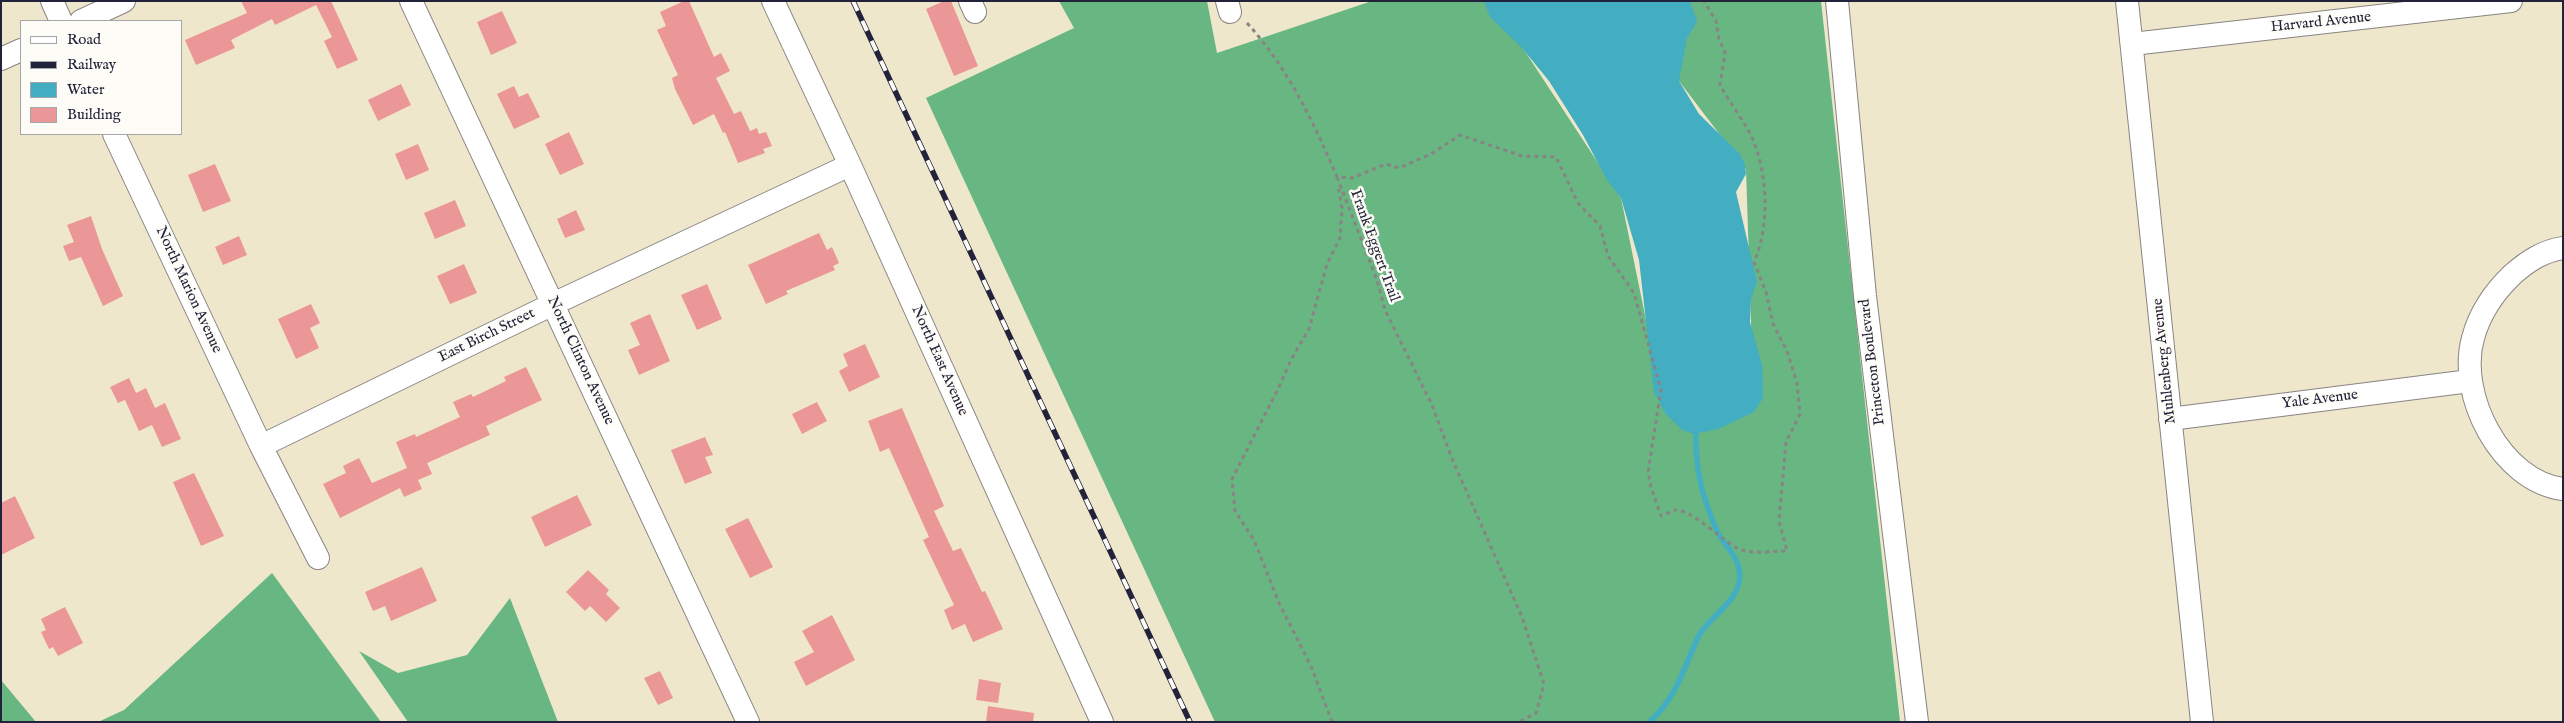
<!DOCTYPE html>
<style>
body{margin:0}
#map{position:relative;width:2564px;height:723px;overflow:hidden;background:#eee7cb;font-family:"IM FELL English",serif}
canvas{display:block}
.frame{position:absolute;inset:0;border:2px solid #22223b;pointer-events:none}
.legend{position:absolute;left:20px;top:20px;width:162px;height:115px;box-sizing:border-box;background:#fdfcf7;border:1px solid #a5a5ac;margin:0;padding:6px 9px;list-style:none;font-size:15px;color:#22223b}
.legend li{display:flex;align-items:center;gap:10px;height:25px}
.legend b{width:25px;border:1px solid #a5a5ac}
</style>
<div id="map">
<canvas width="2564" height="723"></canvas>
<div class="frame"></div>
<ul class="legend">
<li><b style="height:6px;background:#fff"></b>Road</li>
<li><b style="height:6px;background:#22223b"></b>Railway</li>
<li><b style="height:14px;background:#43aec1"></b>Water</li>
<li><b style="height:14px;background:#ec9797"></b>Building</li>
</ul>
</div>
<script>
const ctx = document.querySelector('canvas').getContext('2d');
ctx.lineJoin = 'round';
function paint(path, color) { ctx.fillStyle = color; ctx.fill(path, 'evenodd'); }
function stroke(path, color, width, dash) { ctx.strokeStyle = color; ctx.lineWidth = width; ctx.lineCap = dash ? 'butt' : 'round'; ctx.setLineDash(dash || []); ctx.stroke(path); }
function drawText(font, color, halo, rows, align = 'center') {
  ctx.font = font + ' "IM FELL English",serif'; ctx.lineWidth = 5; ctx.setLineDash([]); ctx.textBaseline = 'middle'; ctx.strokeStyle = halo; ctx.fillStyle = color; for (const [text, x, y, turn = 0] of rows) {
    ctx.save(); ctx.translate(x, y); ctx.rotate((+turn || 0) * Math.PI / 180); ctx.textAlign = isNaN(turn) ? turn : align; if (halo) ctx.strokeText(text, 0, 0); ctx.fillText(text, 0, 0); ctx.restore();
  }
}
paint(new Path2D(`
 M 1059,1 L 1207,1 L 1217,53 L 1372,1 L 1492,1 L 1621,198 L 1665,413 L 1754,412 L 1746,169 L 1679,81 L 1677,1 L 1821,1 L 1900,722 L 1215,722 L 926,98 L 1074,28 Z
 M 272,573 L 381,722 L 98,722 L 124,710 Z
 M 510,598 L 558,722 L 408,722 L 359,651 L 398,673 L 467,655 Z
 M 1,680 L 36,722 L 1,722 Z`), '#68b681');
paint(new Path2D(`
 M 1484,1 L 1690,1 L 1697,22 L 1687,38 L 1679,81 L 1699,114 L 1739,153 L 1745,164 L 1746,174 L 1736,192 L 1757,282 L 1751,299 L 1750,322 L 1762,365 L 1763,398 L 1754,412 L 1718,429 L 1694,434 L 1682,430 L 1665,413 L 1654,392 L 1639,260 L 1621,198 L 1607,180 L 1583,135 L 1549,81 L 1522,48 L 1490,17 Z`), '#43aec1');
stroke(new Path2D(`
 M 1649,722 C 1676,699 1684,668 1698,637 C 1707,619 1735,604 1739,582 C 1743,563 1730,551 1721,538 C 1714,527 1710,514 1706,502 C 1697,477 1695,454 1696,427`), '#43aec1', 5.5);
paint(new Path2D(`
 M 241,1 L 331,1 L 358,60 L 337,69 L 324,41 L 332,37 L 316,5 L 275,25 L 272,19 L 231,40 L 235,48 L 196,65 L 185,40 L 247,13 Z
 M 684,1 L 689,1 L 714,57 L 721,53 L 730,71 L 716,78 L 734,114 L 741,111 L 750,131 L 757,128 L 759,134 L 766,132 L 772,146 L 763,149 L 765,153 L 738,163 L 725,132 L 723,133 L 714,114 L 693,125 L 675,89 L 672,78 L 678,75 L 657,30 L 666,26 L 660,12 Z
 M 944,1 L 951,1 L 978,66 L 954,76 L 926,9 Z
 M 502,11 L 517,43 L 491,55 L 477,22 Z
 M 401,84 L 411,105 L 378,121 L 368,100 Z
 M 514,86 L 519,97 L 528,93 L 540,117 L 514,129 L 497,94 Z
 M 569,132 L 584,164 L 560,175 L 545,144 Z
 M 418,144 L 429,170 L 406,180 L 395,154 Z
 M 215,164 L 231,201 L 203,212 L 188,175 Z
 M 455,200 L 466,226 L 435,239 L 424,213 Z
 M 576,210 L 585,230 L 565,238 L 557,219 Z
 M 91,216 L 102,249 L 123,296 L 103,306 L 81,257 L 69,261 L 63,246 L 74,242 L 67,225 Z
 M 819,233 L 827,250 L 832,247 L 839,263 L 833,266 L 835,270 L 786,291 L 788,294 L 766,304 L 748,265 Z
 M 239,236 L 247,255 L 223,265 L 215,247 Z
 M 464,264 L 477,293 L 450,304 L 437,276 Z
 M 707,284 L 722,319 L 697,330 L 681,295 Z
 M 311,304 L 320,323 L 310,328 L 319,348 L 296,359 L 278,319 Z
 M 650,314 L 670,361 L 639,375 L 628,350 L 640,345 L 630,323 Z
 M 865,344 L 880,377 L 849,392 L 839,371 L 848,366 L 843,354 Z
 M 526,367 L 542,400 L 486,426 L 490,435 L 427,463 L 432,474 L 418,480 L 422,489 L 404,497 L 400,488 L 340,518 L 323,484 L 346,473 L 343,466 L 359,458 L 372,483 L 407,468 L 396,442 L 415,434 L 416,437 L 460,417 L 453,402 L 471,394 L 473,397 L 506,381 L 504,377 Z
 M 129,378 L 136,393 L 146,388 L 155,408 L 165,403 L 181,439 L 162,447 L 152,425 L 139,431 L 125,400 L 118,403 L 110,387 Z
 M 817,402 L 827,421 L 802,434 L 792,414 Z
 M 902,408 L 944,506 L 934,511 L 953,551 L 961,548 L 982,592 L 985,591 L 1003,629 L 973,642 L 965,624 L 952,630 L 944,610 L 954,605 L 923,540 L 929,537 L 889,448 L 880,452 L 868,421 Z
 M 705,437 L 713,455 L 705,457 L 712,473 L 685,484 L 671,450 Z
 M 194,473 L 224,536 L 201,546 L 173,482 Z
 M 577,495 L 592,525 L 545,547 L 531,517 Z
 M 15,496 L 35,538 L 1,555 L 1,503 Z
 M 748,518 L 773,567 L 750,578 L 725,529 Z
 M 422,567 L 437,601 L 391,621 L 385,606 L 373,611 L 365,592 Z
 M 588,570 L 609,590 L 606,594 L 620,608 L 606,622 L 590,606 L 585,611 L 566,592 Z
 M 65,607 L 83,643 L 58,656 L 53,647 L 49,649 L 41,632 L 46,630 L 41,619 Z
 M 832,615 L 855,660 L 806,686 L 794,662 L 814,652 L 802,631 Z
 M 660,671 L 673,698 L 658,705 L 644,678 Z
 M 979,679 L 1001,683 L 998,703 L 976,700 Z
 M 988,706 L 1034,713 L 1033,722 L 986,722 Z`), '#ec9797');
const minor = new Path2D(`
 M 52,1 L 61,21
 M 411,1 L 748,722
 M 773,1 L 850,165 L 1102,722
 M 970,1 L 975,12
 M 1227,1 L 1230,12
 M 1837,1 L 1865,296 L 1917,722
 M 2127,1 L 2202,722
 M 81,21 L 124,1
 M 2132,44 L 2511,1
 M 1,59 L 21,50
 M 114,134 L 261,446 L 318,558
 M 2563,248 C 2543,251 2528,261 2513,274 C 2494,292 2480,312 2473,338 C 2457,395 2501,481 2563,489
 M 2170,419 L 2470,381
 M 261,446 L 553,304 L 850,165`);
stroke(minor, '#888483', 24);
stroke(new Path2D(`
 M 1247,23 C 1288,68 1313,121 1337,177 L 1352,178 L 1386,164 L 1399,168 L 1431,154 L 1460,135 L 1522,156 L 1556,157 L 1578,203 L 1600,226 L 1608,256 L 1634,293 L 1661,390 L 1648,472 L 1651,487 L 1661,516 C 1665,515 1671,511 1675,510 C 1692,509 1721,540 1737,548 C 1752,555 1772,551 1787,551 L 1779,521 L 1786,442 L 1800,414 L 1797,383 L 1787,351 L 1773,324 L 1766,292 L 1754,262 C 1769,229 1768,179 1755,145 C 1750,129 1729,102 1720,85 L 1725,53 L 1719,39 L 1716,21 L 1704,1
 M 1337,177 L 1377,280 L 1385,310 L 1432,405 L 1453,461 L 1522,617 L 1544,684 L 1536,713 L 1519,722
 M 1332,722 L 1311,666 L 1279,603 L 1254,540 L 1235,511 L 1232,479 L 1278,389 L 1292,358 L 1309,329 L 1327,264 L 1340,238 L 1342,208 L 1338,185`), '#888483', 3, [4, 4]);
stroke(minor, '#fff', 22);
const rail = new Path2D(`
 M 853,1 L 1190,722`);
stroke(rail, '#22223b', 5.5);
stroke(rail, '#fdfcf7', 4, [11]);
drawText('15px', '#22223b', '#fdfcf7', [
 ["Harvard Avenue",2321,23,-6],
 ["Frank Eggert Trail",1374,246,70],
 ["North Marion Avenue",188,290,65],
 ["East Birch Street",487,336,-26],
 ["North Clinton Avenue",580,361,65],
 ["North East Avenue",939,361,66],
 ["Muhlenberg Avenue",2165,361,-96],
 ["Princeton Boulevard",1873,362,-97],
 ["Yale Avenue",2320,400,-7]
]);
</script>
